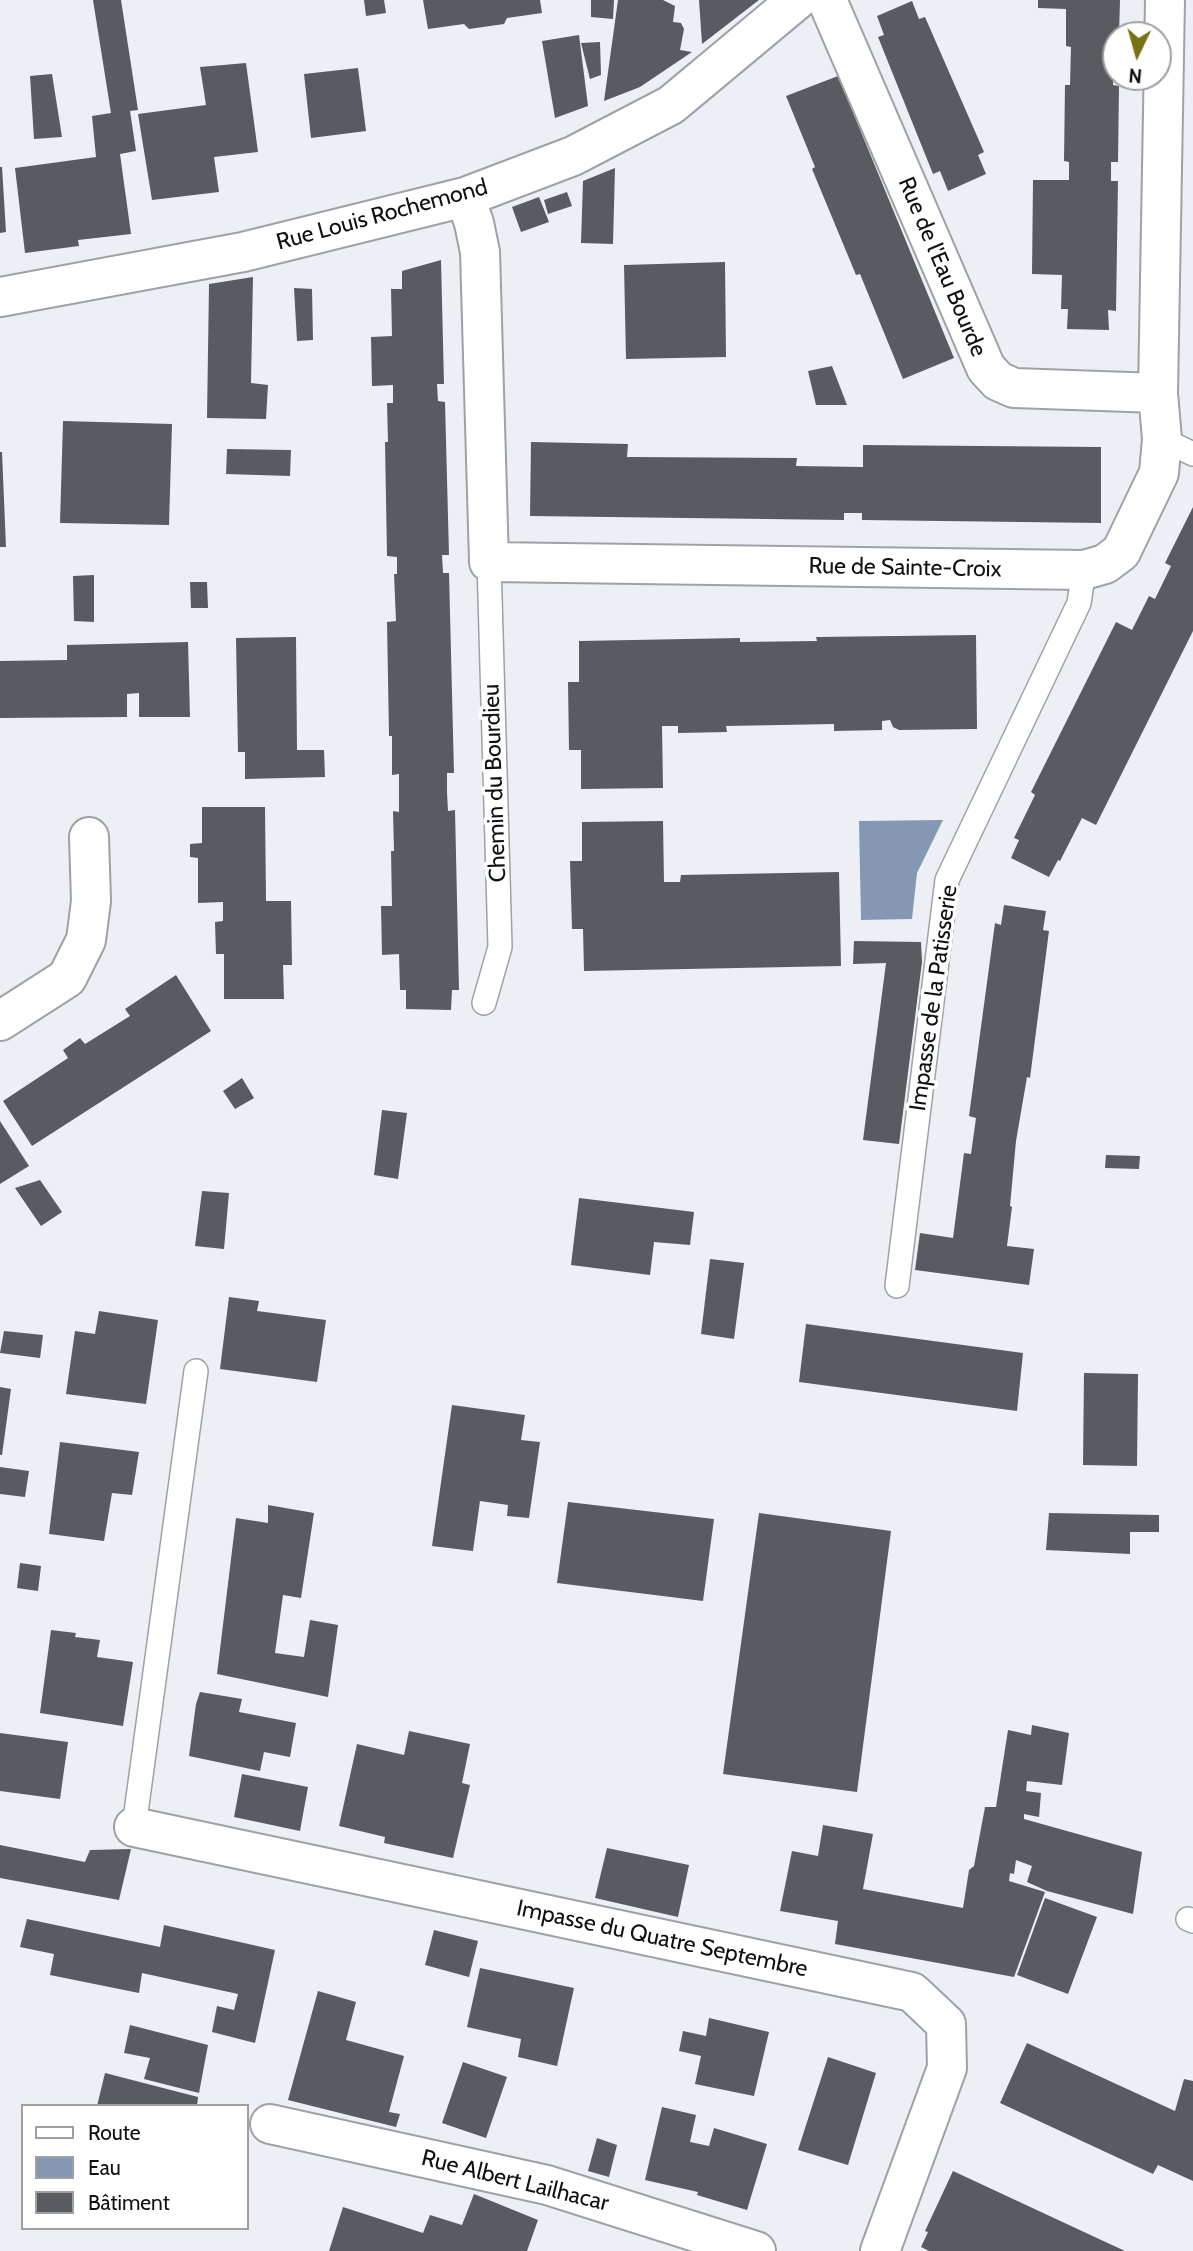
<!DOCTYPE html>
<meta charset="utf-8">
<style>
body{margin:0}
#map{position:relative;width:1193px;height:2251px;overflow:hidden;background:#ecf0f5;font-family:Cabin,sans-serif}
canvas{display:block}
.legend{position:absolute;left:21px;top:2104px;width:228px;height:126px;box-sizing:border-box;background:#fff;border:2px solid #9f9fa0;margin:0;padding:9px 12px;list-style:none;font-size:21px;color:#0e1011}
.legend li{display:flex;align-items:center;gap:14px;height:35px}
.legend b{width:35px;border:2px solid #9f9fa0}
.north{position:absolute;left:1102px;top:21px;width:70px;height:70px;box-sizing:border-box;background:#fff;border:2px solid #9f9fa0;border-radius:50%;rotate:185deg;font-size:19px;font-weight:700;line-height:28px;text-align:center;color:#0e1011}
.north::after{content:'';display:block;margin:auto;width:24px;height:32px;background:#777214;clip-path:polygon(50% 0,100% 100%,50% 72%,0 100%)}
</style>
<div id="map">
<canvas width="1193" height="2251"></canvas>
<ul class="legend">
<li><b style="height:9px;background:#fff"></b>Route</li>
<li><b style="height:19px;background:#8498b4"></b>Eau</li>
<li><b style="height:19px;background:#585b60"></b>Bâtiment</li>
</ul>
<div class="north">N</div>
</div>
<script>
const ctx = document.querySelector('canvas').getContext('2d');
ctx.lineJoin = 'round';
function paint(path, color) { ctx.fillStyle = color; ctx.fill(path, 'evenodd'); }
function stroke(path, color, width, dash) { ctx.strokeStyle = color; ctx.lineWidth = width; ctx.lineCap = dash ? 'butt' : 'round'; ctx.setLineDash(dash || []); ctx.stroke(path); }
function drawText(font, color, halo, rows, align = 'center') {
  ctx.font = font + ' Cabin,sans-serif'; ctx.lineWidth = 7; ctx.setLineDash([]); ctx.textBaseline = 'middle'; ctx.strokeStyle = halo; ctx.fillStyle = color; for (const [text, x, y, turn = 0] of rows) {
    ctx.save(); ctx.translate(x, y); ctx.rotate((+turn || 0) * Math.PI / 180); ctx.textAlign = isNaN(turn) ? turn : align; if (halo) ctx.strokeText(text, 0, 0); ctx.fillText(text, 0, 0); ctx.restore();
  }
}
paint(new Path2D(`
 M 943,820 L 917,873 L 912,919 L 861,920 L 859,821 Z`), '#8498b4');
paint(new Path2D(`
 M 93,0 L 121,0 L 138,110 L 130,111 L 136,151 L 120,154 L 131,234 L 78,240 L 79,246 L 25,253 L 15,168 L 96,157 L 92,116 L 111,113 Z
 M 364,0 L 384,0 L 386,13 L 366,16 Z
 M 423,0 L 540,0 L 542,13 L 507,18 L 504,24 L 469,29 L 464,24 L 428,29 Z
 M 591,0 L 614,0 L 613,19 L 591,17 Z
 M 618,0 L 663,0 L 675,6 L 673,22 L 681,23 L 684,29 L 680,50 L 692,52 L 640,87 L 604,101 Z
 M 699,0 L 759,0 L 702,44 Z
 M 1038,0 L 1120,0 L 1119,35 L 1116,35 L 1116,48 L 1114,48 L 1113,85 L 1119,86 L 1118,162 L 1111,162 L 1111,181 L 1118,181 L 1116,311 L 1108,310 L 1109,330 L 1067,329 L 1068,309 L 1061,309 L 1062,275 L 1032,274 L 1033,180 L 1069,180 L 1069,162 L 1064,161 L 1065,85 L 1070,85 L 1071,47 L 1066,46 L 1066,9 L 1038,8 Z
 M 912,1 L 919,19 L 925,17 L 984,152 L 978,155 L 986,174 L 948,191 L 940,171 L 933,174 L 878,37 L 884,35 L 877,16 Z
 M 579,35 L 588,106 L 555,118 L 542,41 Z
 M 600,42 L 601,75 L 590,79 L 581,43 Z
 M 246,63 L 258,152 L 214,157 L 219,192 L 152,200 L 138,114 L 206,105 L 200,67 Z
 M 358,68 L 366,131 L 311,138 L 304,74 Z
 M 52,74 L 62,137 L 34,139 L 30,76 Z
 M 838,76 L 954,358 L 903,379 L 860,274 L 856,275 L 812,169 L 815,167 L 786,96 Z
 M 0,167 L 2,167 L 6,232 L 0,233 Z
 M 615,168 L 613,244 L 581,243 L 583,181 Z
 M 567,192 L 572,206 L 548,214 L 544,200 Z
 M 539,197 L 549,222 L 521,232 L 512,207 Z
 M 441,260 L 444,384 L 437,384 L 438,401 L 445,402 L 449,555 L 442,555 L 443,573 L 449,573 L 454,773 L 447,773 L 447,792 L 448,811 L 455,810 L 459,990 L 452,990 L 451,1010 L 406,1009 L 406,990 L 400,990 L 399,954 L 382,955 L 381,906 L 392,906 L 391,851 L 394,851 L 393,811 L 399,812 L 399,774 L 392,775 L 392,736 L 389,736 L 387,622 L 396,621 L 394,574 L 397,574 L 397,557 L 387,556 L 385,442 L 388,442 L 387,403 L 393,403 L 393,385 L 372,386 L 371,337 L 392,336 L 391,289 L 402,289 L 402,271 Z
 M 725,262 L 726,357 L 626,359 L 624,265 Z
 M 253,277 L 251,383 L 268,385 L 266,419 L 207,418 L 209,284 Z
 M 294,288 L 312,289 L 313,340 L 297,341 Z
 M 832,366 L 847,405 L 816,405 L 808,371 Z
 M 63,421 L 172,424 L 169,525 L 60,523 Z
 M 531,442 L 628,444 L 627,457 L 797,458 L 796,466 L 863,467 L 863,445 L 1101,447 L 1101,523 L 862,520 L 862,513 L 844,513 L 844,520 L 530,516 Z
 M 227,449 L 291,450 L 290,476 L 226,474 Z
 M 0,452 L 2,452 L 6,547 L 0,547 Z
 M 1193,507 L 1193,631 L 1096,825 L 1082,818 L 1060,861 L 1058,860 L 1049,877 L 1011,858 L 1019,840 L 1014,838 L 1035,795 L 1031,792 L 1116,622 L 1132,630 L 1149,596 L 1155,599 L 1171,566 L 1165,563 Z
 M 94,575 L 94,622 L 74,621 L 73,576 Z
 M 190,582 L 207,582 L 208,608 L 191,608 Z
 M 976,635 L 977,729 L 899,730 L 893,727 L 890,720 L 882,721 L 882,730 L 834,731 L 834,724 L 726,726 L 727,732 L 678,733 L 678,726 L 662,726 L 663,788 L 581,789 L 581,750 L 569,750 L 568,682 L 579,682 L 579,641 L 740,638 L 740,642 L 817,641 L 816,637 Z
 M 296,637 L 297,750 L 324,750 L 325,777 L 245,779 L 245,752 L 238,752 L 236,638 Z
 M 188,642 L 190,717 L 139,717 L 139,693 L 127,694 L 127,717 L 0,718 L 0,661 L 67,660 L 67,645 Z
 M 202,807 L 265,807 L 266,901 L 291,901 L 292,965 L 283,965 L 284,999 L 224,999 L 224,954 L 216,954 L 215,922 L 223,921 L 223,902 L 198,903 L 198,858 L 190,857 L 190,844 L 202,843 Z
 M 663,821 L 664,882 L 680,882 L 681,875 L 839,872 L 841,966 L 584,971 L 583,929 L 572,929 L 570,861 L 582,861 L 582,822 Z
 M 1004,905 L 1046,911 L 1043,930 L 1049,931 L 1030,1078 L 1027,1077 L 1016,1141 L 1010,1206 L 1012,1207 L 1007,1246 L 1034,1249 L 1029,1285 L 915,1270 L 920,1233 L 953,1238 L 964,1153 L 971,1154 L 976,1118 L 969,1116 L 995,923 L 1001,925 Z
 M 854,941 L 921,942 L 922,962 L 899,1144 L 863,1140 L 886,963 L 853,964 Z
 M 176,975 L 211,1031 L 32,1146 L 3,1101 L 68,1058 L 63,1050 L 80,1038 L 85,1044 L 130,1016 L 125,1009 Z
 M 242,1078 L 254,1098 L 235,1109 L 223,1091 Z
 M 382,1110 L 407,1113 L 398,1179 L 374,1175 Z
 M 0,1121 L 29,1166 L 0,1184 Z
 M 1106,1155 L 1140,1156 L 1139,1169 L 1105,1168 Z
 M 40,1180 L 62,1212 L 41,1226 L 15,1188 Z
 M 202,1191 L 229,1193 L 224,1249 L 195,1246 Z
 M 579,1198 L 694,1212 L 690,1245 L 654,1242 L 650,1275 L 571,1265 Z
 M 710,1259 L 744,1263 L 734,1339 L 701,1334 Z
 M 229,1297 L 259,1301 L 257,1311 L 326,1320 L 317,1382 L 220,1369 Z
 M 99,1311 L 158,1320 L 146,1404 L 66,1394 L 75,1331 L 95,1334 Z
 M 806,1324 L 1023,1353 L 1017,1411 L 799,1382 Z
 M 4,1331 L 43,1335 L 40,1358 L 0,1353 Z
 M 1084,1373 L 1138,1374 L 1137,1466 L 1083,1465 Z
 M 0,1387 L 11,1389 L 2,1455 L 0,1455 Z
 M 452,1405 L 525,1415 L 521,1440 L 540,1442 L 529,1518 L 507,1516 L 508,1505 L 480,1501 L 473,1551 L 432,1546 Z
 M 60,1442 L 139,1452 L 132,1495 L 112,1493 L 104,1541 L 49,1534 Z
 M 0,1467 L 29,1471 L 25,1497 L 0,1494 Z
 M 568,1502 L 714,1519 L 703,1601 L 557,1583 Z
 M 268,1505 L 314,1513 L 301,1598 L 283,1595 L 275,1653 L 304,1657 L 310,1620 L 338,1625 L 328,1697 L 217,1674 L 236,1518 L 268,1523 Z
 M 759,1513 L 891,1531 L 857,1792 L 723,1774 Z
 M 1049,1513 L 1159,1515 L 1159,1532 L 1130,1532 L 1130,1554 L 1046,1550 Z
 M 20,1563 L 41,1566 L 38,1591 L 17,1588 Z
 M 51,1630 L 76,1633 L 75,1637 L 100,1640 L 97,1657 L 133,1662 L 123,1726 L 40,1713 Z
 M 200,1692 L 242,1699 L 239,1712 L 296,1723 L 290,1757 L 264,1752 L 260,1771 L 189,1756 L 196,1704 Z
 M 1032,1725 L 1069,1733 L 1062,1785 L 1027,1781 L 1026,1791 L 1041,1793 L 1039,1817 L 1024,1814 L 1024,1819 L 1142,1852 L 1133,1914 L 1047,1891 L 1027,1882 L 1032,1866 L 1016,1860 L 1014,1874 L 1010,1873 L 1009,1881 L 1045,1892 L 1014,1977 L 835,1944 L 838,1921 L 780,1911 L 792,1851 L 818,1856 L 823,1825 L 873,1834 L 863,1889 L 963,1908 L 969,1870 L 974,1866 L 985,1807 L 996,1807 L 1008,1730 L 1031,1735 Z
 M 409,1731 L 470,1744 L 462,1783 L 470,1785 L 453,1858 L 384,1843 L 385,1837 L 339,1826 L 357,1744 L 404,1755 Z
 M 0,1733 L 68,1742 L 60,1799 L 0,1791 Z
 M 242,1774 L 308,1787 L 300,1831 L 234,1817 Z
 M 0,1845 L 85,1862 L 90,1850 L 131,1849 L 119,1900 L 0,1878 Z
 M 607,1848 L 689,1865 L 678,1917 L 595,1898 Z
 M 1045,1898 L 1097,1917 L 1068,1994 L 1017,1975 Z
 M 27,1919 L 160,1947 L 164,1925 L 275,1950 L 255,2043 L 212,2032 L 217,2006 L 234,2010 L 238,1994 L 142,1973 L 139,1993 L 50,1975 L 54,1954 L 20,1947 Z
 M 434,1930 L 478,1941 L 469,1977 L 425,1965 Z
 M 480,1968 L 574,1988 L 557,2066 L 518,2057 L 521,2039 L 467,2027 Z
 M 318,1991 L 356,2002 L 346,2040 L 404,2056 L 389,2112 L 400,2114 L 396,2127 L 288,2100 Z
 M 709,2018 L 769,2032 L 754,2096 L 695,2084 L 701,2056 L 679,2051 L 683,2031 L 706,2036 Z
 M 130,2025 L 208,2045 L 199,2093 L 144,2079 L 150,2058 L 124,2053 Z
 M 1027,2043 L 1175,2111 L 1184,2079 L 1193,2081 L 1193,2181 L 1158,2165 L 1153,2174 L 1000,2103 Z
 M 828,2057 L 876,2073 L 848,2165 L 798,2150 Z
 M 463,2062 L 507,2077 L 486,2138 L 442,2123 Z
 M 105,2073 L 198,2097 L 197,2106 L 97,2106 Z
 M 662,2107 L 696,2115 L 690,2142 L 709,2146 L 714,2128 L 767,2144 L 747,2210 L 697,2195 L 698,2192 L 645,2180 Z
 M 597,2138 L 617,2145 L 609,2177 L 588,2171 Z
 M 953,2171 L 1084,2232 L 1125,2251 L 929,2251 L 921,2247 L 928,2232 L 925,2231 Z
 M 474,2194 L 538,2220 L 527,2251 L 329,2251 L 343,2207 L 423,2233 L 430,2215 L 462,2225 Z`), '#585b60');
const lane = new Path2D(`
 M 1162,439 L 1193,454
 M 484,1003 L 500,947 L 489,562
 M 897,1286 L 947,880 L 1079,603 L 1084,570
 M 134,1827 L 196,1371
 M 1188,1919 L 1193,1921`);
const street = new Path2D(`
 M 827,0 L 986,368 L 998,381 L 1014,388 L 1158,393
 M 465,197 L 474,223 L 480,252 L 489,562 L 1084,570 L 1105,564 L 1121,552 L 1159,473 L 1162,439 L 1158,393 L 1165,0
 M 0,297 L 243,252 L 465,197 L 573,156 L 671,105 L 797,0
 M 0,1021 L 67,978 L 86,940 L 91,901 L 89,837
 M 134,1827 L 912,1992 L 946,2024 L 947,2068 L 880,2251
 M 270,2124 L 547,2185 L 756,2251`);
stroke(lane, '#9ea1a6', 26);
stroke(street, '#9ea1a6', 42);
stroke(lane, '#fff', 23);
stroke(street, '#fff', 38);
drawText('23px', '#0e1011', '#fff', [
 ["Rue Louis Rochemond",382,215,-15],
 ["Rue de l'Eau Bourde",942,267,67],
 ["Rue de Sainte-Croix",905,568,1],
 ["Chemin du Bourdieu",495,783,-92],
 ["Impasse de la Patisserie",934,998,-82],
 ["Impasse du Quatre Septembre",662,1939,12],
 ["Rue Albert Lailhacar",515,2181,14]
]);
</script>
